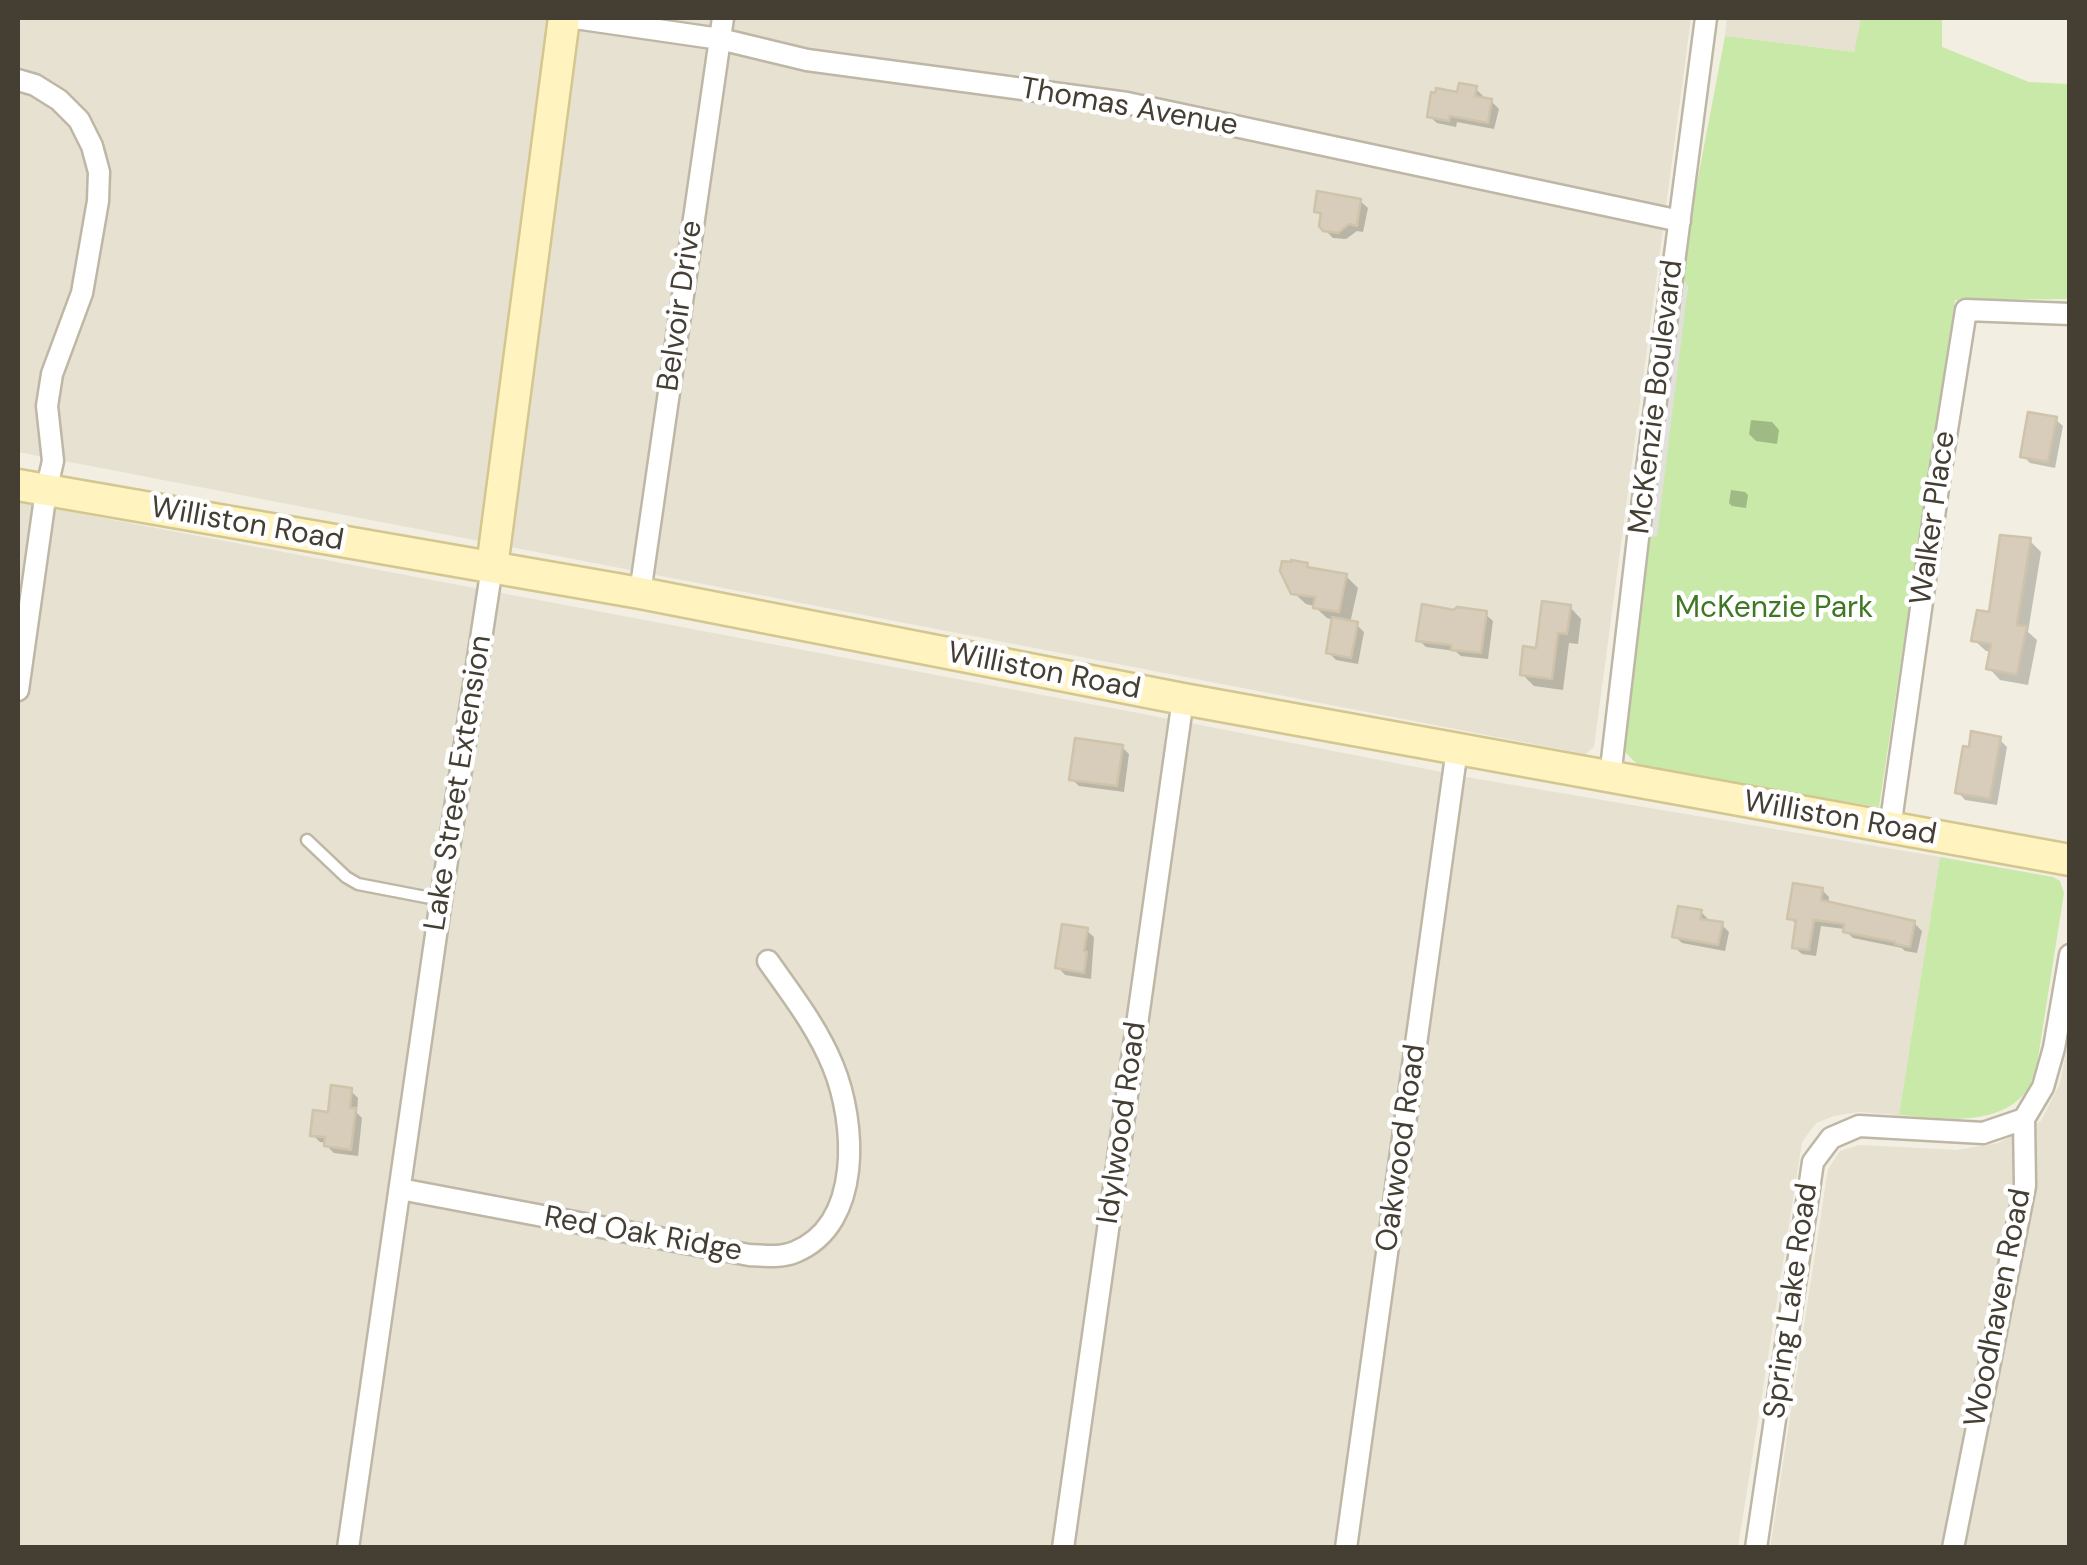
<!DOCTYPE html>
<style>
body{margin:0}
#map{position:relative;width:2087px;height:1565px;overflow:hidden;background:#f2eee2;font-family:"DM Sans",sans-serif}
canvas{display:block}
.frame{position:absolute;inset:0;border:20px solid #443e33;pointer-events:none}
</style>
<div id="map">
<canvas width="2087" height="1565"></canvas>
<div class="frame"></div>
</div>
<script>
const ctx = document.querySelector('canvas').getContext('2d');
ctx.lineJoin = 'round';
function paint(path, color) { ctx.fillStyle = color; ctx.fill(path, 'evenodd'); }
function stroke(path, color, width, dash) { ctx.strokeStyle = color; ctx.lineWidth = width; ctx.lineCap = dash ? 'butt' : 'round'; ctx.setLineDash(dash || []); ctx.stroke(path); }
function drawText(font, color, halo, rows, align = 'center') {
  ctx.font = font + ' "DM Sans",sans-serif'; ctx.lineWidth = 9; ctx.setLineDash([]); ctx.textBaseline = 'middle'; ctx.strokeStyle = halo; ctx.fillStyle = color; for (const [text, x, y, turn = 0] of rows) {
    ctx.save(); ctx.translate(x, y); ctx.rotate((+turn || 0) * Math.PI / 180); ctx.textAlign = isNaN(turn) ? turn : align; if (halo) ctx.strokeText(text, 0, 0); ctx.fillText(text, 0, 0); ctx.restore();
  }
}
paint(new Path2D(`
 M 18,18 L 1691,18 L 1594,747 L 1585,754 L 18,452 Z
 M 1727,18 L 1861,18 L 1854,52 L 1725,36 Z
 M 18,502 L 1159,717 L 1472,778 L 1940,857 L 1899,1115 L 1859,1112 L 1834,1116 L 1816,1123 L 1802,1142 L 1738,1547 L 18,1547 Z
 M 2069,1036 L 2069,1547 L 1770,1548 L 1828,1169 L 1840,1151 L 1859,1145 L 1957,1150 L 1998,1143 L 2041,1121 L 2060,1083 Z`), '#e6e1d0');
paint(new Path2D(`
 M 1861,18 L 1942,18 L 1942,47 L 2029,82 L 2069,84 L 2069,299 L 1955,300 L 1879,807 L 1642,769 L 1624,751 L 1647,538 L 1688,287 L 1682,277 L 1694,199 L 1725,36 L 1854,52 Z
 M 1940,857 L 2053,877 L 2060,881 L 2064,893 L 2037,1064 C 2033,1074 2031,1086 2024,1094 C 1994,1128 1939,1118 1899,1115 Z`), '#c8e9a8');
paint(new Path2D(`
 M 1682,277 L 1688,286 L 1657,536 L 1647,538 Z`), '#e2e0db');
paint(new Path2D(`
 M 1476,89 L 1483,96 L 1483,100 L 1491,101 L 1499,109 L 1494,129 L 1457,122 L 1456,127 L 1437,123 L 1429,116 L 1459,95 Z
 M 1360,201 L 1368,208 L 1363,232 L 1357,231 L 1346,239 L 1333,238 L 1325,230 L 1323,218 L 1316,211 Z
 M 2055,419 L 2063,426 L 2055,468 L 2030,463 L 2023,456 Z
 M 1751,420 L 1772,422 L 1779,430 L 1777,444 L 1756,441 L 1749,434 Z
 M 1731,490 L 1745,492 L 1748,495 L 1746,508 L 1732,506 L 1729,503 Z
 M 2030,541 L 2041,552 L 2028,632 L 2037,640 L 2028,685 L 2000,680 L 1989,668 L 1992,652 L 1986,651 L 1974,640 L 1991,615 Z
 M 1307,566 L 1311,570 L 1346,576 L 1358,588 L 1350,623 L 1357,625 L 1364,632 L 1358,664 L 1336,660 L 1328,652 L 1334,620 L 1327,618 L 1314,606 L 1306,604 L 1293,592 Z
 M 1570,607 L 1581,619 L 1578,644 L 1569,643 L 1563,690 L 1534,686 L 1522,674 Z
 M 1485,614 L 1493,621 L 1488,659 L 1461,656 L 1455,651 L 1426,647 L 1419,640 Z
 M 2000,740 L 2007,747 L 1997,805 L 1965,800 L 1958,792 Z
 M 1122,747 L 1129,754 L 1124,792 L 1079,786 L 1072,779 Z
 M 1822,890 L 1829,897 L 1828,904 L 1914,923 L 1922,931 L 1917,953 L 1905,951 L 1902,948 L 1853,938 L 1844,929 L 1821,926 L 1816,956 L 1802,954 L 1794,947 L 1798,926 L 1790,918 Z
 M 1701,912 L 1708,919 L 1708,922 L 1722,925 L 1729,932 L 1725,951 L 1682,943 L 1675,936 Z
 M 1086,930 L 1094,937 L 1091,979 L 1065,975 L 1058,967 Z
 M 351,1091 L 358,1098 L 357,1113 L 362,1118 L 358,1156 L 334,1153 L 327,1146 L 327,1143 L 320,1142 L 313,1135 Z`), '#0003');
const building = new Path2D(`
 M 1459,83 L 1477,86 L 1475,96 L 1492,99 L 1488,123 L 1450,116 L 1449,121 L 1427,117 L 1431,92 L 1435,93 L 1436,88 L 1457,92 Z
 M 1317,191 L 1361,199 L 1357,226 L 1349,224 L 1338,233 L 1323,231 L 1319,226 L 1321,213 L 1314,212 Z
 M 2028,412 L 2057,417 L 2048,462 L 2020,457 Z
 M 2000,535 L 2031,538 L 2017,625 L 2027,626 L 2017,675 L 1986,669 L 1991,644 L 1971,641 L 1977,610 L 1989,612 Z
 M 1291,560 L 1308,563 L 1307,567 L 1347,574 L 1339,612 L 1313,608 L 1315,597 L 1291,594 L 1280,571 L 1282,561 L 1291,562 Z
 M 1542,601 L 1571,605 L 1567,634 L 1558,633 L 1552,679 L 1520,675 L 1523,646 L 1536,648 Z
 M 1422,604 L 1454,610 L 1457,607 L 1487,611 L 1481,653 L 1451,650 L 1451,645 L 1416,641 Z
 M 1332,617 L 1358,622 L 1351,658 L 1326,653 Z
 M 1971,731 L 2001,737 L 1990,799 L 1955,793 L 1963,746 L 1969,747 Z
 M 1075,738 L 1123,745 L 1117,786 L 1069,780 Z
 M 1793,883 L 1823,888 L 1821,900 L 1915,921 L 1910,947 L 1895,944 L 1895,942 L 1843,932 L 1844,924 L 1814,920 L 1809,950 L 1792,948 L 1796,920 L 1787,919 Z
 M 1678,906 L 1702,910 L 1700,919 L 1723,922 L 1718,945 L 1672,937 Z
 M 1062,924 L 1088,928 L 1084,951 L 1087,952 L 1084,973 L 1055,968 Z
 M 331,1085 L 352,1088 L 350,1108 L 356,1108 L 351,1150 L 324,1146 L 325,1137 L 310,1136 L 313,1110 L 328,1112 Z`);
paint(building, '#d7cdba');
stroke(building, '#cfc3aa', 2.5);
const lane = new Path2D(`
 M 307,840 L 346,877 L 358,884 L 441,900`);
const street = new Path2D(`
 M 575,18 L 720,39 L 807,60 L 1127,103 L 1680,221
 M 18,80 L 35,85 L 59,100 L 79,120 L 92,146 L 99,172 L 98,201 L 82,293 L 52,374 L 47,406 L 53,461 L 46,491 L 18,690
 M 640,593 L 723,18
 M 1610,777 L 1638,538 L 1706,18
 M 1890,828 L 1940,474 L 1966,310 L 2070,314
 M 400,1189 L 749,1255 C 764,1256 781,1258 795,1252 C 863,1224 856,1122 833,1066 C 817,1027 792,995 768,961
 M 348,1548 L 441,900 L 492,567
 M 1063,1548 L 1183,699
 M 1346,1548 L 1457,749
 M 1756,1548 L 1813,1162 L 1831,1138 L 1859,1126 L 1983,1133 L 2024,1119
 M 1953,1548 L 2025,1186 L 2024,1119 L 2043,1087 L 2054,1048 L 2070,955`);
const secondary = new Path2D(`
 M 18,485 L 640,593 L 1183,699 L 2070,860
 M 492,567 L 564,18`);
stroke(lane, '#beb7a5', 15);
stroke(street, '#beb7a5', 25);
stroke(secondary, '#d4c68f', 35);
stroke(lane, '#fff', 10);
stroke(street, '#fff', 20);
stroke(secondary, '#fff3c0', 30);
drawText('30px', '#443e33', '#fff', [
 ["Thomas Avenue",1129,108,10],
 ["Belvoir Drive",681,306,-82],
 ["McKenzie Boulevard",1657,397,-83],
 ["Walker Place",1934,518,-82],
 ["Williston Road",247,525,10],
 ["Williston Road",1044,672,11],
 ["Lake Street Extension",459,783,-81],
 ["Williston Road",1840,819,10],
 ["Idylwood Road",1123,1123,-82],
 ["Oakwood Road",1402,1148,-82],
 ["Red Oak Ridge",643,1235,10],
 ["Spring Lake Road",1792,1301,-82],
 ["Woodhaven Road",1999,1308,-79]
]);
drawText('30px', '#3f7824', '#fff', [
 ["McKenzie Park",1774,609]
]);
</script>
